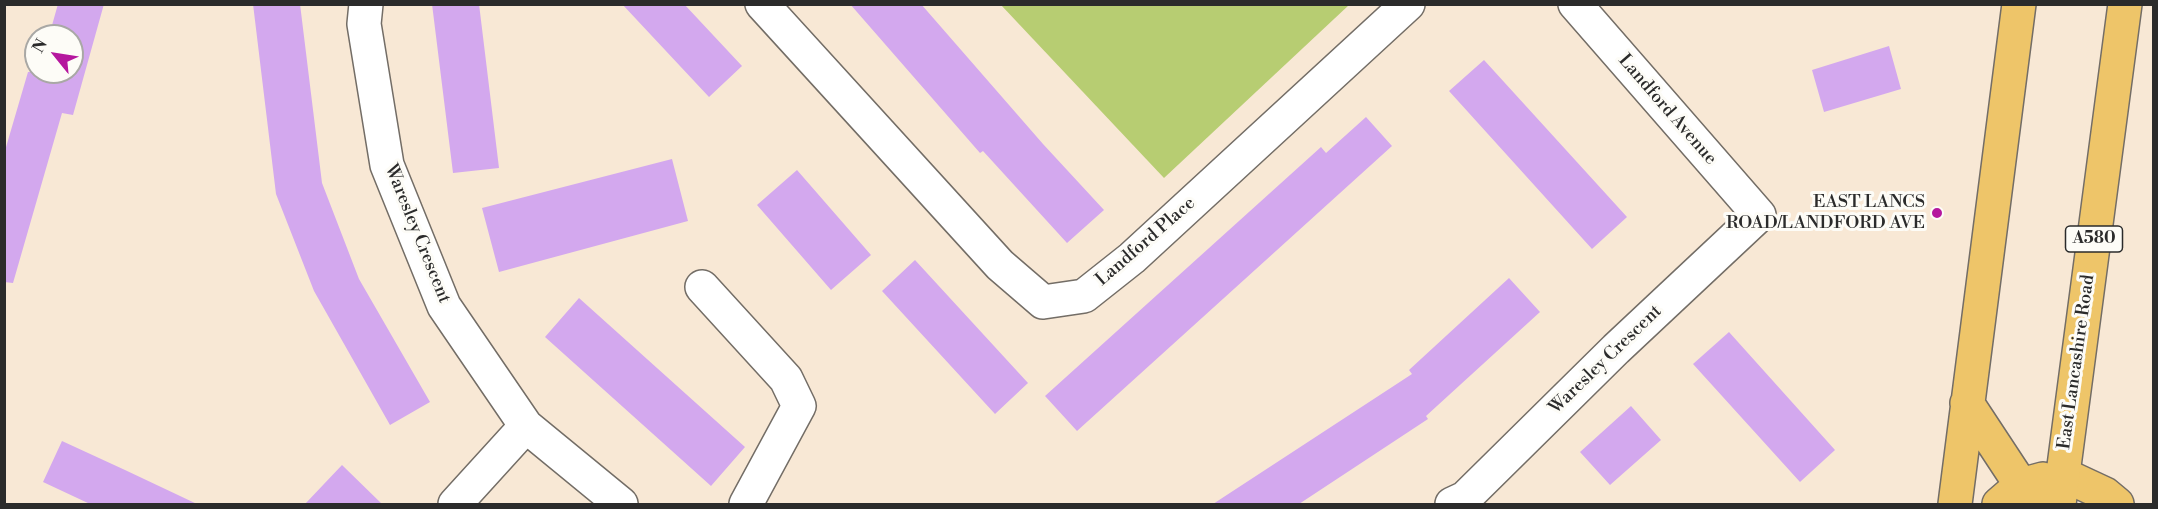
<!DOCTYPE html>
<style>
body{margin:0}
#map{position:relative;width:2158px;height:509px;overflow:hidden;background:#f8e8d5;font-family:"Libre Bodoni",serif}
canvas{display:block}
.frame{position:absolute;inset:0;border:6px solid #2b2b2b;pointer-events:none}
.north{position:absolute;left:24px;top:24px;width:60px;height:60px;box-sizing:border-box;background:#fdfcf7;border:2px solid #a9a8a5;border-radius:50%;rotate:300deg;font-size:16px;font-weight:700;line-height:24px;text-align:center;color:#2b2b2b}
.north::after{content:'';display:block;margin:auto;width:21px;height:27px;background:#b5179e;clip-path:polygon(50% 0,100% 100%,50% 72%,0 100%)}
</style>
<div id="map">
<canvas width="2158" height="509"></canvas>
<div class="frame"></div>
<div class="north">N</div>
</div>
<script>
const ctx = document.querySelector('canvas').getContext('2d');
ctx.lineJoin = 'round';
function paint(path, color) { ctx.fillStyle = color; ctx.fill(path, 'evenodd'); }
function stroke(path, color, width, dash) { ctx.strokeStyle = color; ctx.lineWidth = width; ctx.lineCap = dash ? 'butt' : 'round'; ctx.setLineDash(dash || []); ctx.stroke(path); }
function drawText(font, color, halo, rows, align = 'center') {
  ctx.font = font + ' "Libre Bodoni",serif'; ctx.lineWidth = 6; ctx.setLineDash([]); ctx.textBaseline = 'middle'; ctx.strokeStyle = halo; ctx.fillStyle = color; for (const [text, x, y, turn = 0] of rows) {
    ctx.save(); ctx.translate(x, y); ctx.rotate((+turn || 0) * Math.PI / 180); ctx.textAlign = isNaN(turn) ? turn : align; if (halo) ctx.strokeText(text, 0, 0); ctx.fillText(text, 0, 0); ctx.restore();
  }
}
paint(new Path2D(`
 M 1001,5 L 1349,5 L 1164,178 Z`), '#b7cd72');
paint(new Path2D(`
 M 58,4 L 104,4 L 73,115 L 62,113 L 13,283 L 4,282 L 4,154 L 28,72 L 72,72 L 72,36 L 49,36 Z
 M 253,4 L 300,4 L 322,183 L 359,279 L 430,402 L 390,425 L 314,291 L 276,194 Z
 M 432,4 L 479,4 L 499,168 L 453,173 Z
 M 622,4 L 684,4 L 742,66 L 709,97 Z
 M 850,4 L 921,4 L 1043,144 L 1104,210 L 1067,243 L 983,151 L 980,153 Z
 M 1889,46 L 1901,89 L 1824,112 L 1812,70 Z
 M 1484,60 L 1627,217 L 1592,249 L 1449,91 Z
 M 1366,117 L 1392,146 L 1077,431 L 1045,396 L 1321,147 L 1326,153 Z
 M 672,159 L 688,221 L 499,272 L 482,208 Z
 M 797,170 L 871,255 L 831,290 L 757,205 Z
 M 915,260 L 1028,383 L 995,414 L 882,291 Z
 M 1509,278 L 1540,312 L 1426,416 L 1428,419 L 1299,504 L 1213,504 L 1412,374 L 1409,370 Z
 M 579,298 L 745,447 L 711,486 L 545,337 Z
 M 1729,332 L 1835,450 L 1800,482 L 1693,364 Z
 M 1631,406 L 1661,440 L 1610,485 L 1580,452 Z
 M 62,441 L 125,470 L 197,504 L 90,504 L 43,482 Z
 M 342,465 L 382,504 L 305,504 Z`), '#d3a8ee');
const street = new Path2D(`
 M 366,4 L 364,24 L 387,165 L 444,306 L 526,426 L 621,504
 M 762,4 L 1000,265 L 1043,302 L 1084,296 L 1132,258 L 1408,4
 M 702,287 L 786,379 L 799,406 L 746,504
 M 455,504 L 526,426
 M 1452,504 L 1465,498 L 1616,349 L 1759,215 L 1575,4`);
const primary = new Path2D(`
 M 2062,474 L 2105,494 L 2117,504`);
const highway = new Path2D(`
 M 1967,403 L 2021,485 L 2039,504
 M 1955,504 L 2019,4
 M 1999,504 L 2021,485 L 2043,479
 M 2059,504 L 2125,4`);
stroke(street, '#736d66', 36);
stroke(primary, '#736d66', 36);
stroke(highway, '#736d66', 36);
stroke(street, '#fff', 33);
stroke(primary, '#eec569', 33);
stroke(highway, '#eec569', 33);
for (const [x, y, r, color] of [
 [1937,213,6,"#b5179e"]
]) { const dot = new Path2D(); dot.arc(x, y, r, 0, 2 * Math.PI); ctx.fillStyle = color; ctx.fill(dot); stroke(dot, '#fdfcf7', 2); }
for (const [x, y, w] of [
 [2094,239,57]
]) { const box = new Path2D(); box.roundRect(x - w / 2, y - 13, w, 26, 4.5); ctx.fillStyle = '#fdfcf7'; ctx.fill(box); stroke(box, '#2b2b2b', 1.5); }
drawText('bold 16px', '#2b2b2b', null, [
 ["A580",2094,239]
]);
drawText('18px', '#2b2b2b', '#fdfcf7', [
 ["Landford Avenue",1667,110,49],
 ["Waresley Crescent",417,234,68],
 ["Landford Place",1146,242,-41],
 ["Waresley Crescent",1606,360,-44],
 ["East Lancashire Road",2077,362,-82]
]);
drawText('18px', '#2b2b2b', '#fdfcf7', [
 ["EAST LANCS",1925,203],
 ["ROAD/LANDFORD AVE",1925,224]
], 'right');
</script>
